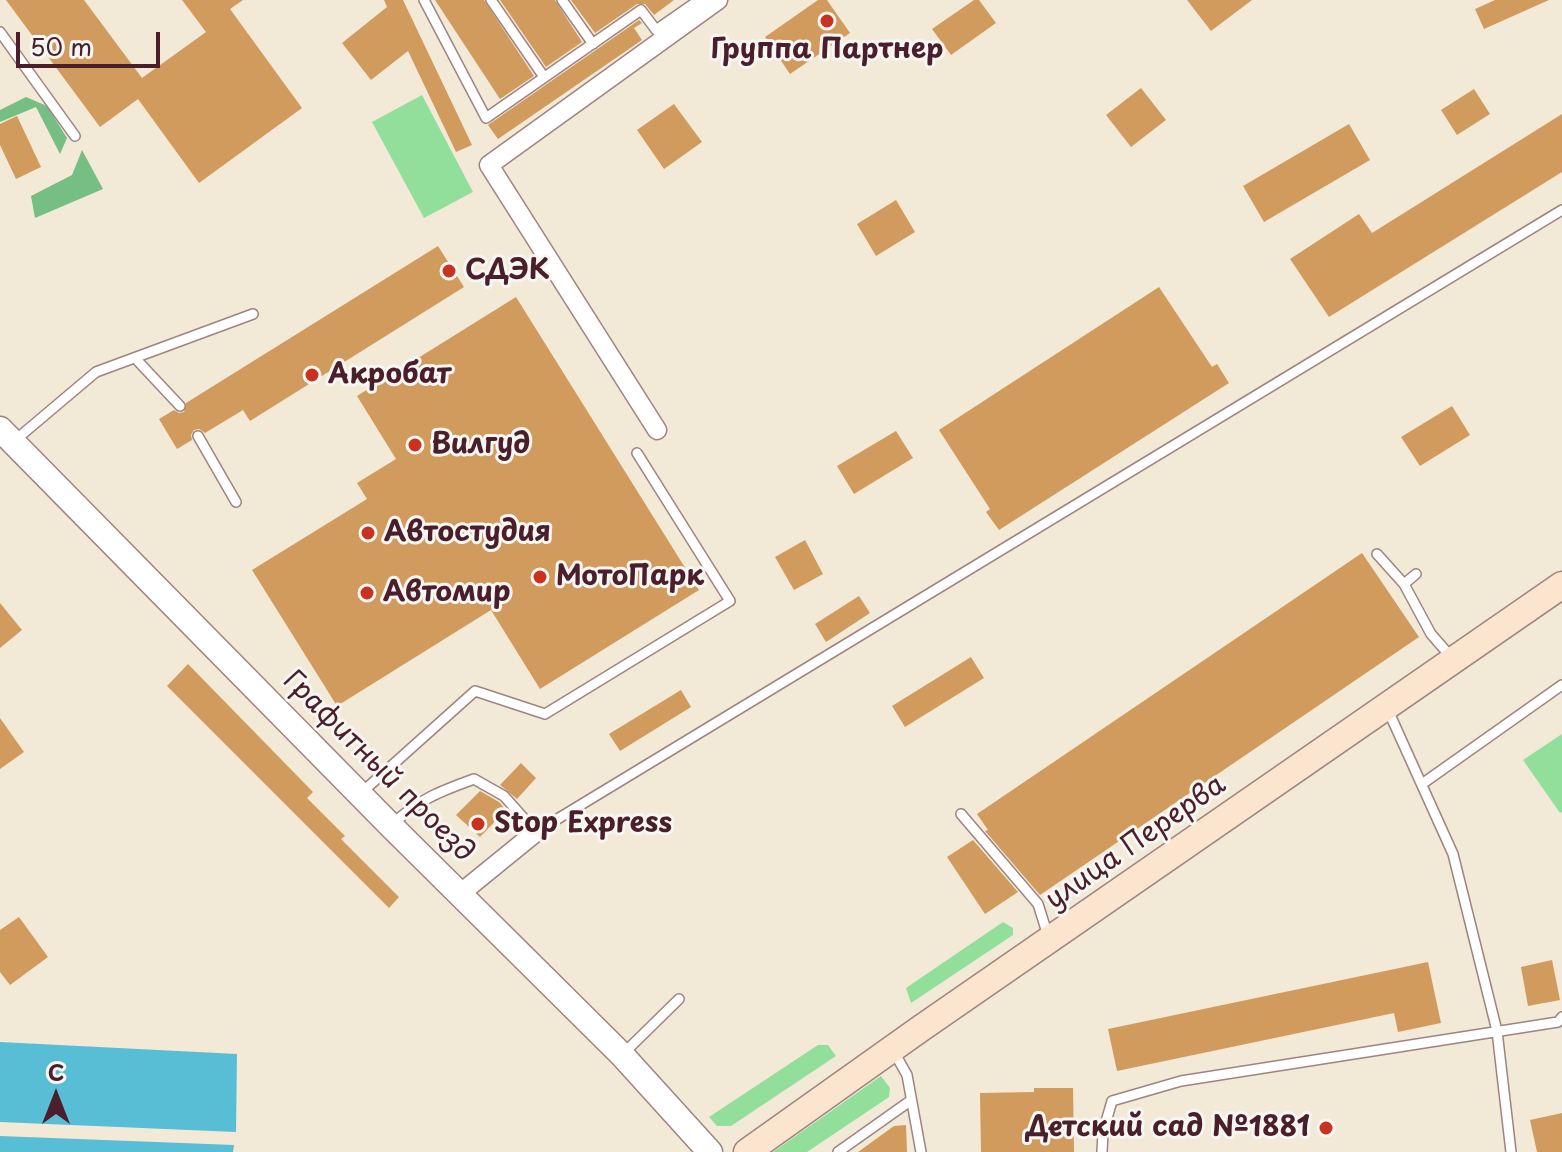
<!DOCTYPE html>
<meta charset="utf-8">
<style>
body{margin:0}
#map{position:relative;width:1562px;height:1152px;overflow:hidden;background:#f3e9d7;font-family:"Playpen Sans",sans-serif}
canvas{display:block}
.north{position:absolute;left:16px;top:1056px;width:80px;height:80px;-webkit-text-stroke:6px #f6f6f2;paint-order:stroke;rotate:0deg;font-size:22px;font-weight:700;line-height:32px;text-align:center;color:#4a1f2b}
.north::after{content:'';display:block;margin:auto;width:28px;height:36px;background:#4a1f2b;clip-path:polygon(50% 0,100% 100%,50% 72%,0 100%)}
.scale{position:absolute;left:16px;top:32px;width:144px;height:36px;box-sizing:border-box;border:4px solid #4a1f2b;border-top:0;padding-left:10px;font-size:24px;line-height:28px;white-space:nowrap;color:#4a1f2b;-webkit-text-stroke:6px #f6f6f2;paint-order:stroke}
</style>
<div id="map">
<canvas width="1562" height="1152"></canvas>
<div class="north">С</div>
<div class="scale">50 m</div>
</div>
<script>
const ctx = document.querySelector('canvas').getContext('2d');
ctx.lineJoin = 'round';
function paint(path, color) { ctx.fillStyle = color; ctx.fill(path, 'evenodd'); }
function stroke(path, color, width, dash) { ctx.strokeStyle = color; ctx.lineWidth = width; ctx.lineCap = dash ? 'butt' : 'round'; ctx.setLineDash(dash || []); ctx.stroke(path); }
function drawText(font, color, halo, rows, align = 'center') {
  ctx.font = font + ' "Playpen Sans",sans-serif'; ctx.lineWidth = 6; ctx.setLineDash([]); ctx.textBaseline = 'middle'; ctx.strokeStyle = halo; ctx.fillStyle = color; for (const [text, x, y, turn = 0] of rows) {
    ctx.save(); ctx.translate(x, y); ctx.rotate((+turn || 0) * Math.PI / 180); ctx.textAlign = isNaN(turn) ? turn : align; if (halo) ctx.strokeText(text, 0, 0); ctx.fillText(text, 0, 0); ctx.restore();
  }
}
paint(new Path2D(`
 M 422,95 L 473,192 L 424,218 L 372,122 Z
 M 1562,734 L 1562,812 L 1560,813 L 1523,760 Z
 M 1003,922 L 1013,928 L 1013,935 L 911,1003 L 906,988 Z
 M 818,1045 L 828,1045 L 836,1056 L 731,1126 L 717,1126 L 709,1117 Z
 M 881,1076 L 890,1088 L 889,1097 L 807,1152 L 773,1152 Z`), '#92df9c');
paint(new Path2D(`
 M 26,97 L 47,106 L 67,138 L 60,154 L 36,107 L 0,122 L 0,110 Z
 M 82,150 L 103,189 L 35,218 L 31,196 L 72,175 Z`), '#75be84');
paint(new Path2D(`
 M 0,1042 L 237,1054 L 236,1132 L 0,1122 Z
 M 0,1136 L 234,1145 L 233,1152 L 0,1152 Z`), '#58bed6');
paint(new Path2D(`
 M 6,0 L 84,0 L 142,78 L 206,32 L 182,0 L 243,0 L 230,9 L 302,108 L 199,183 L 138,99 L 100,127 Z
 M 384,0 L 403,0 L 472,145 L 456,152 L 408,51 L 371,80 L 342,43 L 387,7 Z
 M 435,0 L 484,0 L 534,76 L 500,99 Z
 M 500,0 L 555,0 L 582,42 L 546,67 Z
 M 571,0 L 674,0 L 654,15 L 645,4 L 637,4 L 595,33 Z
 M 818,0 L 827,0 L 850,33 L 790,74 L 765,37 Z
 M 974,0 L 979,0 L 996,23 L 951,55 L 932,29 Z
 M 1187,0 L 1252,0 L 1211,31 Z
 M 1495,0 L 1549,0 L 1484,29 L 1475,9 Z
 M 639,20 L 642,23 L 634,28 L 642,40 L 498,139 L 488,125 Z
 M 1141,88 L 1166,120 L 1131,147 L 1106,115 Z
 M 1474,89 L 1490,114 L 1457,135 L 1441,110 Z
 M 674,104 L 702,142 L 664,169 L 637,130 Z
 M 1562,114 L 1562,172 L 1329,317 L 1290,259 L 1359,214 L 1372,233 Z
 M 17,116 L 41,167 L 16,179 L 0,145 L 0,124 Z
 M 1349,124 L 1370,160 L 1264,222 L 1243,186 Z
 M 896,200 L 915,232 L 876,256 L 857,224 Z
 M 438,246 L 464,287 L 250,421 L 243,410 L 205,433 L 199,429 L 194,430 L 191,435 L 192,440 L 177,449 L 159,419 L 174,410 L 179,413 L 184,412 L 186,403 Z
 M 1159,287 L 1212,367 L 1217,364 L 1229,383 L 999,530 L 986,512 L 990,509 L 939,430 Z
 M 516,297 L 699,590 L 540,689 L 491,610 L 337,706 L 252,570 L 367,499 L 357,483 L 396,459 L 357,396 Z
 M 1452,406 L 1470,435 L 1420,466 L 1401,437 Z
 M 896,431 L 913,458 L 854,494 L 837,466 Z
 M 805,540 L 823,574 L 794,590 L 775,557 Z
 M 1362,553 L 1419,637 L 1040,895 L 985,831 L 988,830 L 977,814 Z
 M 859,596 L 870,613 L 826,642 L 815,624 Z
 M 0,603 L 22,630 L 0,648 Z
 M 971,657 L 984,678 L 905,727 L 892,706 Z
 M 188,664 L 313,792 L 307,798 L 345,836 L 341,839 L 399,897 L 389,908 L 167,686 Z
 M 681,690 L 691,707 L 620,751 L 609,734 Z
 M 0,718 L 24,752 L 0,769 Z
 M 521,763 L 536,778 L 517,799 L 500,785 Z
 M 480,791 L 499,802 L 506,810 L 480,837 L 456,815 Z
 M 973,840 L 1018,892 L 985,914 L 947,857 Z
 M 19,917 L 48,957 L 10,985 L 0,972 L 0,930 Z
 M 1552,960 L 1560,1000 L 1528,1006 L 1521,967 Z
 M 1428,962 L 1441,1023 L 1398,1032 L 1394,1013 L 1117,1071 L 1108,1029 Z
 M 1034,1088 L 1073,1088 L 1074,1152 L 981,1152 L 980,1093 L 1034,1092 Z
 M 1562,1113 L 1562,1152 L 1537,1152 L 1530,1120 Z
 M 906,1125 L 907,1152 L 858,1152 L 894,1126 Z`), '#d29b5e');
const service = new Path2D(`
 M 424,0 L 486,118 L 641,10 L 656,30 L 699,0
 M 491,0 L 544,77
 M 562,0 L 593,44
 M 0,32 L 75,136
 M 135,358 L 180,406
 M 198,436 L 236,502
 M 13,442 L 96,372 L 253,314
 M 1377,554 L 1404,584 L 1431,634 L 1452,658
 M 1404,584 L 1416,574
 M 1387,708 L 1453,854 L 1497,1031 L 1511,1152
 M 1422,784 L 1562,685
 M 360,794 L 475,691 L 545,714 L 730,601 L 637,453
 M 961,814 L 1038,904 L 1049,939
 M 393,824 C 419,799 441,791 474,779 L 504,796 L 536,832 L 1562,210
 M 894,1052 L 907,1075 L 921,1152
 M 624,1053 L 679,999
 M 838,1152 L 910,1101
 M 1102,1152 L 1103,1132 L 1112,1101 L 1181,1081 L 1558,1022 L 1562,1017`);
const minor = new Path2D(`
 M 657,430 L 489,165 L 718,0
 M 461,893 L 536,832`);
const tertiary = new Path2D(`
 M 0,429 L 391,826 L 622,1055 L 710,1152`);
const secondary = new Path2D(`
 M 747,1152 L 920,1029 L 1562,585`);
stroke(service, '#9e8481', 12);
stroke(minor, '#9e8481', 21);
stroke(tertiary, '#9e8481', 27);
stroke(secondary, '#9e8481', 29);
stroke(service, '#fff', 9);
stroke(minor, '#fff', 18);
stroke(tertiary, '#fff', 24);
stroke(secondary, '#fbe5cf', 26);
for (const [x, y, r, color] of [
 [827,21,8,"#c8321e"],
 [449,271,8,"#c8321e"],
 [312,375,8,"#c8321e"],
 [415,445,8,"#c8321e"],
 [368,533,8,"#c8321e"],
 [540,577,8,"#c8321e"],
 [367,593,8,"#c8321e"],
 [478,824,8,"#c8321e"],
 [1326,1128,8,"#c8321e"]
]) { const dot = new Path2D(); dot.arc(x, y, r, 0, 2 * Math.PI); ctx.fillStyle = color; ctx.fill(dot); stroke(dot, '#f6f6f2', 3); }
drawText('bold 28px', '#4a1f2b', '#f6f6f2', [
 ["Группа Партнер",827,50,"center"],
 ["СДЭК",465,271],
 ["Акробат",328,375],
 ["Вилгуд",431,445],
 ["Автостудия",384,533],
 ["МотоПарк",556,577],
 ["Автомир",383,593],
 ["Stop Express",494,824],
 ["Детский сад №1881",1310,1128,"right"]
], 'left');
drawText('28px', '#4a1f2b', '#f6f6f2', [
 ["Графитный проезд",378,767,45],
 ["улица Перерва",1136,843,-35]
]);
</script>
